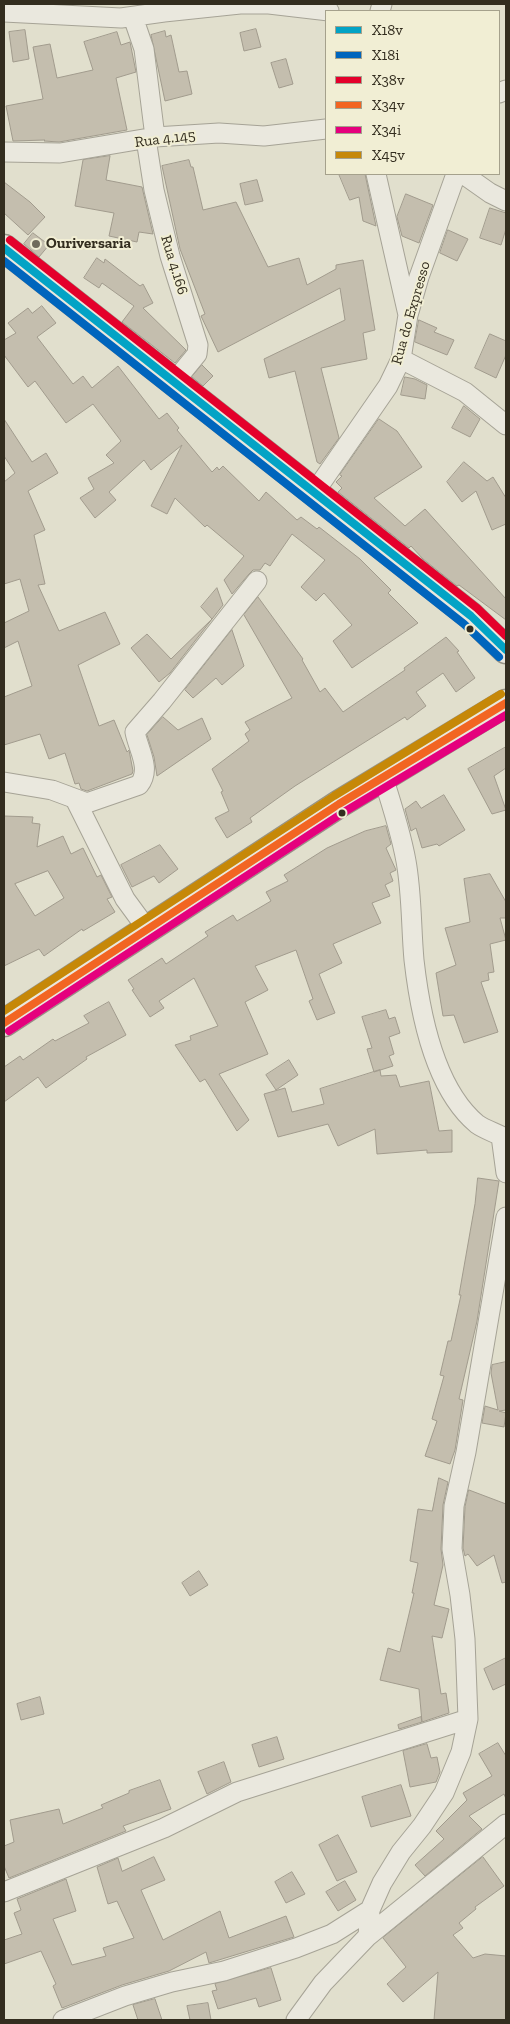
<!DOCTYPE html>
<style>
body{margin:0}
#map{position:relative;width:510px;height:2024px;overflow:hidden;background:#e1dfcd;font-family:"Zilla Slab",serif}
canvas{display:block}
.frame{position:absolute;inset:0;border:5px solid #332d1f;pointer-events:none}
.legend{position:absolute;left:325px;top:10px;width:175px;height:165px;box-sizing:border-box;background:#f1eed4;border:1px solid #a5a18c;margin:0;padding:6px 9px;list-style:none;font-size:15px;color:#332d1f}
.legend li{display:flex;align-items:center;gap:10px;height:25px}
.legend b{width:25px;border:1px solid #a5a18c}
</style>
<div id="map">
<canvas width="510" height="2024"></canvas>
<div class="frame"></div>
<ul class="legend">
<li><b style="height:6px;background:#03a3c5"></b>X18v</li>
<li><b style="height:6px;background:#0065bd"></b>X18i</li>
<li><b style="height:6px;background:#e4002b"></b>X38v</li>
<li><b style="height:6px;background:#f26522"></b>X34v</li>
<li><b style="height:6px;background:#e5007d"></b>X34i</li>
<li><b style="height:6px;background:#c68808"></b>X45v</li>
</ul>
</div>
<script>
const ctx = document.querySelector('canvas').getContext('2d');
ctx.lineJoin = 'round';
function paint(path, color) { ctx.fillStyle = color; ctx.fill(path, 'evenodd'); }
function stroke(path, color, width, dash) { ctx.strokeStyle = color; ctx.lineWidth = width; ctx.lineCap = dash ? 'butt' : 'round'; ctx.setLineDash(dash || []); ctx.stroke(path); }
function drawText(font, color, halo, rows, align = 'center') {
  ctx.font = font + ' "Zilla Slab",serif'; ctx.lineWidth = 4; ctx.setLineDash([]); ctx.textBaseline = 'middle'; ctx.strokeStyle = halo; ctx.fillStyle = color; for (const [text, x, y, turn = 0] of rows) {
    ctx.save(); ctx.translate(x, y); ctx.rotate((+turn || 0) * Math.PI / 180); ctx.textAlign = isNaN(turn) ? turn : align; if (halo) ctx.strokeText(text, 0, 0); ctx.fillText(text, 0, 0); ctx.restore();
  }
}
const building = new Path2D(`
 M 256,29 L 261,47 L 244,51 L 240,33 Z
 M 25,30 L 29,59 L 13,62 L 9,32 Z
 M 165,31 L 166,37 L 171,35 L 179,72 L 187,71 L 192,94 L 165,101 L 151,35 Z
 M 117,32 L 121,45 L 130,42 L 136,72 L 116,78 L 127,130 L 59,142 L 44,141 L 45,140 L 13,141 L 6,106 L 43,99 L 33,47 L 50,44 L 57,78 L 93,70 L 84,42 Z
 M 286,59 L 293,84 L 279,88 L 271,63 Z
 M 110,156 L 106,180 L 142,187 L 153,234 L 139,232 L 137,242 L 109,236 L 114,213 L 75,206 L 83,160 Z
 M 189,160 L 191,167 L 193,167 L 203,210 L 236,202 L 268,267 L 299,258 L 307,285 L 336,269 L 336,265 L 363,260 L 375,330 L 363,333 L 367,359 L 321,368 L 339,438 L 320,464 L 317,462 L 295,371 L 269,378 L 264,359 L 345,320 L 340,288 L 218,352 L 201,316 L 205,314 L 180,249 L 162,166 Z
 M 339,174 L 365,174 L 376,226 L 363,221 L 359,197 L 350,200 Z
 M 257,180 L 263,201 L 245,205 L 240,184 Z
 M 4,182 L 30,202 L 45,217 L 28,235 L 4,213 Z
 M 406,194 L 433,205 L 419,243 L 402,236 L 397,217 Z
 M 490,208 L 506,213 L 506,229 L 501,245 L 480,238 Z
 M 448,230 L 468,239 L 457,261 L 440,253 Z
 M 33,233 L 49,245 L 39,257 L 24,244 Z
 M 97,258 L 104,263 L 105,259 L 140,286 L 143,284 L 153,303 L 143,308 L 186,350 L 175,363 L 122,322 L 134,306 L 102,283 L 99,288 L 84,278 Z
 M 42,306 L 56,323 L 37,337 L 73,384 L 83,376 L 92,388 L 118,366 L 159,419 L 167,413 L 179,428 L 177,430 L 212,472 L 217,467 L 219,470 L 223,466 L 259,501 L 266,492 L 297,520 L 301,517 L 317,529 L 319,527 L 360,559 L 391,590 L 388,593 L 418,623 L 352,668 L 333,641 L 352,625 L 324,593 L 316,601 L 301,587 L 325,560 L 292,534 L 270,566 L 265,563 L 260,570 L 253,570 L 249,574 L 232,594 L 224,580 L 244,556 L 207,525 L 205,527 L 175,498 L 167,514 L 151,506 L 182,445 L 151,470 L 144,460 L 109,492 L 116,500 L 95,518 L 80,498 L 94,489 L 88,478 L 114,463 L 106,455 L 121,441 L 93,404 L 66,423 L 35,381 L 28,387 L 4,355 L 4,340 L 16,333 L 8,323 L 28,308 L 32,313 Z
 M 419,320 L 437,328 L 434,332 L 454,340 L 447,355 L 415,342 Z
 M 490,334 L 506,341 L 506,355 L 496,378 L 475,368 Z
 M 202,365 L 213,376 L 203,386 L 192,377 Z
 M 405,377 L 415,379 L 427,385 L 425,399 L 401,395 Z
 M 464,406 L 480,419 L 470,437 L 452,428 Z
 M 4,419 L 32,462 L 46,453 L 58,473 L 28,491 L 45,530 L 34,535 L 45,584 L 38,585 L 59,631 L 105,612 L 120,644 L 78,665 L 99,726 L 114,720 L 127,752 L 129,750 L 133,771 L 132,774 L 87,791 L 81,789 L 79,783 L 75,784 L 65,753 L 49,759 L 40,734 L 4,745 L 4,697 L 32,686 L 18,641 L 4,648 L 4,623 L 29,611 L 20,579 L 4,584 L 4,482 L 15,473 L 4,456 Z
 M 379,419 L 397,431 L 422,467 L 374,498 L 405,526 L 425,509 L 506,599 L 506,620 L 459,585 L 457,586 L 423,559 L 411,546 L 409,548 L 338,492 L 342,488 L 336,482 L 342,476 L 340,475 Z
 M 464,462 L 487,481 L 493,477 L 506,498 L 506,524 L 492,530 L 476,491 L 462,502 L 447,482 Z
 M 217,588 L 223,605 L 170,673 L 159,682 L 131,648 L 147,634 L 171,659 L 212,619 L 201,607 Z
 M 258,597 L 303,659 L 302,660 L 320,692 L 325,688 L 343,712 L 405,670 L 404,668 L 446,637 L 459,651 L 457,652 L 475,678 L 456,692 L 443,673 L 416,692 L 426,706 L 407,720 L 405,717 L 295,786 L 250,818 L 252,822 L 227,838 L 215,818 L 229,811 L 221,792 L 223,791 L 212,769 L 249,741 L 245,734 L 250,730 L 245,722 L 292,698 L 244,615 Z
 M 232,630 L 244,666 L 222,685 L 216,678 L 193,698 L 185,690 Z
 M 163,717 L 178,730 L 202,718 L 211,739 L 157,776 L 154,757 L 147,735 Z
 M 506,747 L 506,768 L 494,776 L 506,810 L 492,814 L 468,769 Z
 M 444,795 L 465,830 L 439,846 L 437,844 L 422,848 L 416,828 L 411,831 L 405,809 L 416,801 L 421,808 Z
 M 4,816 L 33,817 L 32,823 L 40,824 L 37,847 L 63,836 L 71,854 L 83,848 L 97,877 L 101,875 L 112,897 L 107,899 L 115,912 L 83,931 L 82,929 L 44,956 L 39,949 L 4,966 ZM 48,871 L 64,898 L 35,916 L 15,884 Z
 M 386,826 L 391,844 L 386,848 L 396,870 L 390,873 L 393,881 L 385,885 L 390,896 L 372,903 L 381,923 L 333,944 L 342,963 L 319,974 L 335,1013 L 317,1020 L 309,1001 L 313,999 L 296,950 L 255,966 L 268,990 L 245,1002 L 268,1054 L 219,1074 L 249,1120 L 237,1131 L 205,1079 L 200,1082 L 175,1045 L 191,1040 L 190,1036 L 218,1026 L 194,978 L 159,1001 L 164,1008 L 150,1017 L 132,990 L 134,989 L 128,980 L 162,958 L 166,964 L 208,936 L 205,932 L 233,915 L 237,921 L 271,901 L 266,892 L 288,881 L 284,875 L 327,848 L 365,831 Z
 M 160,845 L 178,869 L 159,883 L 154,876 L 132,887 L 121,865 Z
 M 490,874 L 506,902 L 506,918 L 500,918 L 506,940 L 490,944 L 494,972 L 488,973 L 489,980 L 481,982 L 498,1032 L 464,1043 L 454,1015 L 443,1016 L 436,973 L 456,965 L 445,928 L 470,922 L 464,879 Z
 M 109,1002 L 126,1035 L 86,1057 L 87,1059 L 46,1088 L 38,1077 L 4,1102 L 4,1067 L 20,1056 L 23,1060 L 53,1039 L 55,1041 L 89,1023 L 84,1016 Z
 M 386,1010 L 389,1019 L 395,1017 L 400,1033 L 389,1037 L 394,1054 L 389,1056 L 393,1066 L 374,1072 L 367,1049 L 372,1048 L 362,1017 Z
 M 289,1060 L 298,1075 L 276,1090 L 266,1075 Z
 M 380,1070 L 381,1076 L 396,1075 L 400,1087 L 429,1081 L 439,1131 L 452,1130 L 452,1152 L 427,1153 L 427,1150 L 377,1154 L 375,1129 L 338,1146 L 328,1124 L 278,1137 L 264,1094 L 285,1088 L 292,1112 L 324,1104 L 320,1089 Z
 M 478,1178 L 499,1181 L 477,1321 L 459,1399 L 463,1400 L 455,1450 L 450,1464 L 425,1456 L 437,1421 L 432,1419 L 444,1376 L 440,1375 L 448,1341 L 451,1341 L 461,1295 L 459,1295 L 475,1204 Z
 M 506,1362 L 506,1410 L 499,1411 L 506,1413 L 504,1427 L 482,1423 L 485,1406 L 498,1410 L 491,1373 L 492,1365 Z
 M 439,1478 L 448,1482 L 443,1505 L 441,1549 L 443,1565 L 434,1605 L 449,1609 L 442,1638 L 432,1636 L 441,1694 L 446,1693 L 449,1713 L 422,1722 L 419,1689 L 380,1680 L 388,1648 L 400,1652 L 414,1593 L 412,1593 L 418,1563 L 410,1561 L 418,1509 L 432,1511 Z
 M 469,1490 L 506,1504 L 506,1582 L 502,1583 L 494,1555 L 477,1566 L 468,1554 L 465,1556 L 463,1548 L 465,1507 Z
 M 199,1571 L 208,1585 L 190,1596 L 182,1583 Z
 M 506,1658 L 506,1684 L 493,1690 L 484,1669 Z
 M 40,1697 L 44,1714 L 21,1720 L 17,1704 Z
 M 421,1717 L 422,1722 L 399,1729 L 398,1725 Z
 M 277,1737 L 284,1759 L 259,1767 L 252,1745 Z
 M 498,1743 L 506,1756 L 506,1799 L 504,1794 L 469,1816 L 482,1829 L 425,1876 L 415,1865 L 444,1839 L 436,1831 L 467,1800 L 463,1793 L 492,1776 L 479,1754 Z
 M 427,1744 L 431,1758 L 437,1757 L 440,1772 L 436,1782 L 410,1787 L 403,1751 Z
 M 224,1762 L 231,1782 L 207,1794 L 198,1772 Z
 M 160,1780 L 171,1809 L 123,1826 L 126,1831 L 9,1878 L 4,1866 L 4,1846 L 14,1842 L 10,1820 L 59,1809 L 63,1824 L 103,1808 L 101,1805 L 129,1793 L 129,1791 Z
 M 401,1785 L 411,1816 L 371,1827 L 362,1797 Z
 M 338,1835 L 357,1872 L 337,1881 L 319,1845 Z
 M 154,1857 L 165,1880 L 141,1890 L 163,1940 L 220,1911 L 229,1938 L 286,1916 L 294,1937 L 209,1963 L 206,1952 L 169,1971 L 122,1985 L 62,2008 L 53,1986 L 56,1984 L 41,1951 L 4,1964 L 4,1940 L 22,1934 L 14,1913 L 21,1910 L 17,1899 L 66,1879 L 76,1911 L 53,1919 L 72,1965 L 106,1956 L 103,1948 L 134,1938 L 117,1901 L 108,1904 L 97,1867 L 118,1858 L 122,1871 Z
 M 483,1857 L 504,1886 L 475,1907 L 476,1909 L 459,1923 L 463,1928 L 453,1935 L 473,1958 L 485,1954 L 506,1956 L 506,2020 L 434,2020 L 438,1972 L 403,2002 L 387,1984 L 406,1967 L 383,1938 Z
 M 292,1872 L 305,1894 L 286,1903 L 275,1882 Z
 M 345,1881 L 356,1900 L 338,1911 L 326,1892 Z
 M 271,1968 L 281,2000 L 259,2007 L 256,1998 L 218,2009 L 212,1991 L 217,1990 L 215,1984 Z
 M 155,1999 L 162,2020 L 138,2020 L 133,2005 Z
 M 208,2003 L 211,2020 L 190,2020 L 187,2006 Z`);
paint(building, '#c4beae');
stroke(building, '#a19b8d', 1);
const minor = new Path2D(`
 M 242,4 L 269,4 L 329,11
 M 380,11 L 382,4
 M 4,12 L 121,18 L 164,12 L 240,4
 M 133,17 L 144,49 L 155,137
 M 499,93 L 506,90
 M 146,139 L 154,190 L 170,256 L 198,345 L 197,354 L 174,382
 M 4,152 L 60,153 L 155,137 L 219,133 L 264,136 L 326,129
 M 376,174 L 408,315
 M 463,174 L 490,193 L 506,201
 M 401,359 L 465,392 L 506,425
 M 314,493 L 388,386 L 401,359 L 408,315 L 419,277 L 456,174
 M 383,777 C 392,805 401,833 406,861 C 412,894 411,927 414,960 C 420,1013 434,1088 477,1124 C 484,1129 493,1132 501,1136 L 506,1173
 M 4,782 L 52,790 L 87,803 L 139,785 C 152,769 138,749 135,732 L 162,701 L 257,581
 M 75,799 L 125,899 L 147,929
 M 4,1892 L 164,1828 L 237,1792 L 468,1719
 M 368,1936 L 370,1910 L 382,1883 L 401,1852 L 422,1826 L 444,1793 L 461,1752 L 468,1719 L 465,1639 L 460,1595 L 452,1549 L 454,1506 L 466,1452 L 506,1217
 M 63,2020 L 125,1996 L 172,1982 L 224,1971 L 296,1948 L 332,1934 L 370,1910
 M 296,2020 L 323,1983 L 368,1936 L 506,1824`);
const secondary = new Path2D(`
 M 4,248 L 471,616 L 506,650
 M 4,1023 L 339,804 L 506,703`);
stroke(minor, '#a6a396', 21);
stroke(secondary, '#969386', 29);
stroke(minor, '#eae8de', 19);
stroke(secondary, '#eae8de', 26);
stroke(new Path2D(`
 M 4,248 L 471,616 L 506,650`), '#03a3c5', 8);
stroke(new Path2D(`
 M 4,261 L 464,624 L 499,657`), '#0065bd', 8);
stroke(new Path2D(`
 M 10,240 L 477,608 L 506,636`), '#e4002b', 8);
stroke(new Path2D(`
 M 4,1023 L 339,804 L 506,703`), '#f26522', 8);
stroke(new Path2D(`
 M 9,1031 L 344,812 L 506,715`), '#e5007d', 8);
stroke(new Path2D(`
 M 4,1011 L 334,796 L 501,694`), '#c68808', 8);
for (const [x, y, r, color] of [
 [36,244,5,"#706b5c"],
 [470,629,4.5,"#332d1f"],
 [342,813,4.5,"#332d1f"]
]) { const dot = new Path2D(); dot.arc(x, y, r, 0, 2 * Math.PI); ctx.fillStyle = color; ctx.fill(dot); stroke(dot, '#f1eed4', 2); }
drawText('15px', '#332d1f', '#f1eed4', [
 ["Rua 4.145",165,139,-7],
 ["Rua 4.166",174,265,73],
 ["Rua do Expresso",411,313,-74]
]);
drawText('bold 15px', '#332d1f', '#f1eed4', [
 ["Ouriversaria",46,244]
], 'left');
</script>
